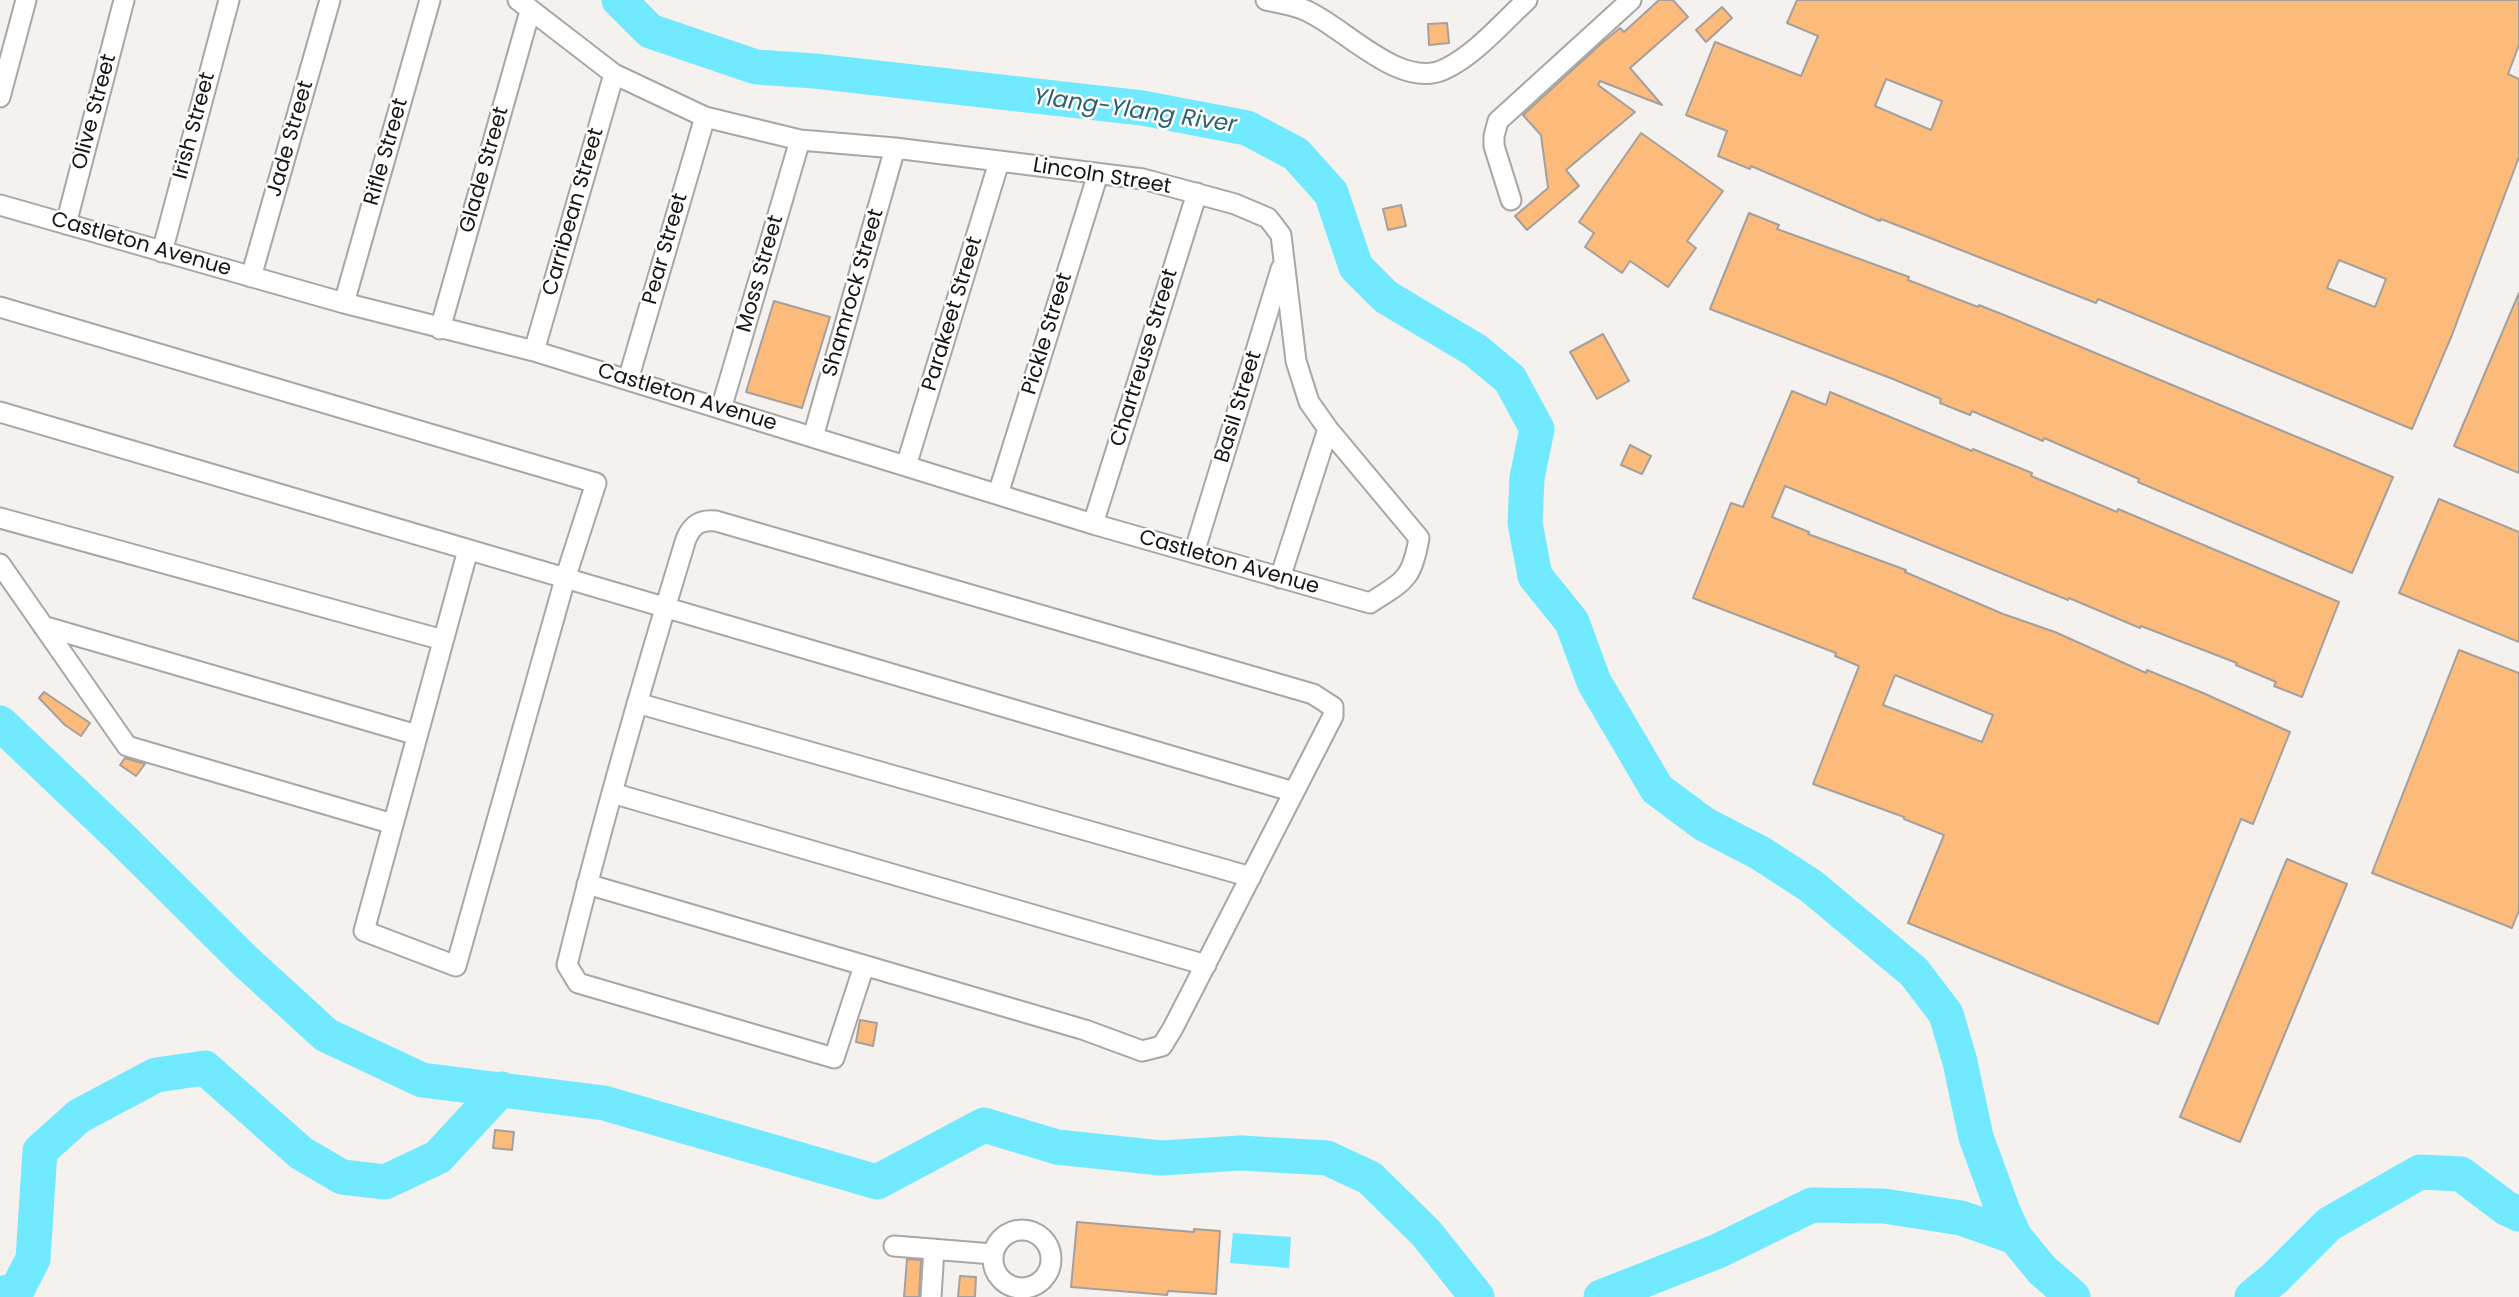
<!DOCTYPE html>
<style>
body{margin:0}
canvas{display:block;background:#f5f1ee}
</style>
<canvas width="2519" height="1297"></canvas>
<script>
const ctx = document.querySelector('canvas').getContext('2d');
ctx.lineJoin = 'round';
function paint(path, color) { ctx.fillStyle = color; ctx.fill(path, 'evenodd'); }
function stroke(path, color, width, dash) { ctx.strokeStyle = color; ctx.lineWidth = width; ctx.lineCap = dash ? 'butt' : 'round'; ctx.setLineDash(dash || []); ctx.stroke(path); }
function drawText(font, color, halo, rows, align = 'center') {
  ctx.font = font + ' Poppins,sans-serif'; ctx.lineWidth = 5; ctx.setLineDash([]); ctx.textBaseline = 'middle'; ctx.strokeStyle = halo; ctx.fillStyle = color; for (const [text, x, y, turn = 0] of rows) {
    ctx.save(); ctx.translate(x, y); ctx.rotate((+turn || 0) * Math.PI / 180); ctx.textAlign = isNaN(turn) ? turn : align; if (halo) ctx.strokeText(text, 0, 0); ctx.fillText(text, 0, 0); ctx.restore();
  }
}
paint(new Path2D(`
 M 1233,1233 L 1291,1237 L 1289,1268 L 1230,1263 Z`), '#71eaff');
stroke(new Path2D(`
 M 619,0 L 650,31 L 756,67 L 815,71 L 1142,108 L 1247,128 L 1296,154 L 1331,193 L 1356,267 L 1386,297 L 1475,350 L 1510,379 L 1537,429 L 1527,478 L 1525,523 L 1535,576 L 1572,622 L 1594,682 L 1657,789 L 1704,824 L 1760,853 L 1811,886 L 1914,972 L 1946,1014 L 1960,1062 L 1976,1137 L 2003,1211 L 2015,1237 L 2042,1270 L 2073,1297
 M 0,723 L 118,835 L 244,960 L 326,1035 L 422,1080 L 604,1103 L 877,1182 L 984,1125 L 1057,1147 L 1161,1158 L 1241,1153 L 1327,1158 L 1370,1178 L 1426,1233 L 1477,1297
 M 0,1294 L 17,1290 L 33,1259 L 40,1151 L 79,1116 L 156,1075 L 205,1068 L 301,1153 L 342,1177 L 385,1182 L 438,1157 L 501,1089
 M 1601,1297 L 1718,1251 L 1812,1205 L 1884,1206 L 1961,1218 L 2015,1237
 M 2252,1297 L 2275,1278 L 2329,1224 L 2420,1172 L 2461,1174 L 2506,1208 L 2519,1214`), '#71eaff', 35);
const building = new Path2D(`
 M 1659,0 L 1673,0 L 1688,17 L 1630,68 L 1662,105 L 1600,81 L 1598,85 L 1635,112 L 1566,170 L 1579,186 L 1527,230 L 1515,216 L 1548,188 L 1541,135 L 1523,115 L 1603,42 L 1620,28 L 1624,32 Z
 M 1797,0 L 2519,0 L 2519,45 L 2508,74 L 2519,79 L 2519,157 L 2452,335 L 2412,429 L 2098,299 L 2096,303 L 1925,236 L 1881,219 L 1880,221 L 1751,166 L 1750,169 L 1718,156 L 1727,131 L 1686,115 L 1715,42 L 1801,76 L 1818,36 L 1787,23 ZM 1886,79 L 1942,101 L 1931,130 L 1875,106 ZM 2339,260 L 2386,279 L 2375,307 L 2327,288 Z
 M 1722,7 L 1732,18 L 1706,42 L 1696,30 Z
 M 1447,23 L 1449,43 L 1429,45 L 1428,24 Z
 M 1641,133 L 1723,191 L 1687,241 L 1696,248 L 1668,287 L 1630,261 L 1622,273 L 1585,247 L 1594,233 L 1579,222 Z
 M 1401,205 L 1406,226 L 1388,230 L 1383,209 Z
 M 1749,213 L 1779,225 L 1777,229 L 1909,277 L 1908,280 L 1978,307 L 1979,305 L 2009,317 L 2393,477 L 2352,573 L 2138,482 L 2139,479 L 2044,438 L 2043,441 L 1972,411 L 1970,415 L 1940,403 L 1941,399 L 1893,379 L 1710,309 Z
 M 2519,293 L 2519,473 L 2454,446 Z
 M 774,301 L 830,317 L 802,408 L 746,392 Z
 M 1603,334 L 1629,381 L 1597,399 L 1570,352 Z
 M 1792,391 L 1826,405 L 1830,392 L 1972,451 L 1973,449 L 2032,473 L 2031,476 L 2117,512 L 2118,509 L 2339,602 L 2302,697 L 2274,686 L 2276,682 L 2236,665 L 2237,663 L 2141,626 L 2140,628 L 2069,598 L 2068,600 L 1785,486 L 1772,517 L 1809,532 L 1808,534 L 1906,570 L 1905,572 L 2003,614 L 2055,632 L 2146,673 L 2147,670 L 2203,693 L 2290,732 L 2253,824 L 2241,819 L 2158,1024 L 1908,923 L 1944,835 L 1904,819 L 1904,817 L 1813,784 L 1859,666 L 1835,656 L 1836,653 L 1693,598 L 1731,503 L 1743,507 ZM 1895,675 L 1993,715 L 1982,742 L 1883,705 Z
 M 1630,445 L 1651,456 L 1642,474 L 1621,465 Z
 M 2439,499 L 2519,532 L 2519,642 L 2399,593 Z
 M 2459,650 L 2519,673 L 2519,910 L 2512,928 L 2372,873 Z
 M 44,692 L 90,723 L 81,736 L 65,725 L 39,698 Z
 M 125,758 L 145,764 L 136,776 L 120,765 Z
 M 2287,859 L 2347,884 L 2240,1142 L 2180,1117 Z
 M 860,1020 L 877,1023 L 873,1046 L 856,1042 Z
 M 495,1130 L 514,1132 L 512,1150 L 493,1148 Z
 M 1077,1222 L 1194,1232 L 1194,1229 L 1220,1231 L 1216,1294 L 1168,1291 L 1167,1295 L 1071,1287 Z
 M 907,1259 L 921,1260 L 919,1297 L 904,1297 Z
 M 960,1276 L 976,1277 L 975,1297 L 958,1297 Z`);
paint(building, '#fdbb7b');
stroke(building, '#a3a09d', 2);
const minor = new Path2D(`
 M 1266,0 C 1279,3 1295,5 1307,11 C 1345,28 1401,91 1445,69 C 1476,54 1502,23 1527,0
 M 0,97 L 26,0
 M 1511,200 L 1494,146 L 1494,136 L 1498,121 L 1631,0
 M 0,205 L 344,303 L 534,351 L 1093,524 L 1370,603 C 1404,581 1412,580 1419,538 L 1328,429 L 1309,402 L 1296,361 L 1281,235 L 1268,218 L 1235,204 L 1143,179 L 895,148 L 800,140 L 705,117 L 614,74 L 518,0
 M 66,224 L 124,0
 M 162,252 L 229,0
 M 251,277 L 330,0
 M 344,303 L 430,0
 M 0,307 L 596,483 L 565,579 L 456,966 L 364,931 L 468,550
 M 440,329 L 530,11
 M 534,351 L 614,74
 M 628,380 L 705,117
 M 721,409 L 800,140
 M 0,412 L 1294,792
 M 813,437 L 895,148
 M 906,466 L 999,162
 M 998,494 L 1098,174
 M 0,518 L 443,640
 M 1093,524 L 1197,193
 M 1194,553 L 1281,269
 M 0,564 L 127,746 L 393,824
 M 1280,578 L 1328,429
 M 43,626 L 417,735
 M 637,703 L 1251,877
 M 612,793 L 1206,965
 M 587,884 L 1085,1030 L 1142,1051 L 1162,1046 L 1173,1028 L 1333,716 L 1333,707 L 1313,694 L 716,521 C 700,519 692,525 686,539 C 643,680 602,822 567,965 L 578,983 L 834,1058 L 864,966
 M993 1259a29 29 0 1 1 58 0a29 29 0 1 1-58 0Z
 M 894,1246 L 993,1254
 M 931,1297 L 934,1249`);
stroke(minor, '#a9a6a3', 23);
stroke(minor, '#fff', 19);
drawText('21px', '#171514', '#fff', [
 ["Olive Street",95,112,-75],
 ["Irish Street",195,126,-75],
 ["Jade Street",291,139,-74],
 ["Rifle Street",387,152,-74],
 ["Glade Street",485,170,-74],
 ["Lincoln Street",1102,177,9],
 ["Carribean Street",574,212,-74],
 ["Castleton Avenue",141,245,16],
 ["Pear Street",666,249,-74],
 ["Moss Street",761,274,-74],
 ["Shamrock Street",854,293,-74],
 ["Parakeet Street",953,314,-73],
 ["Pickle Street",1048,334,-73],
 ["Chartreuse Street",1145,358,-73],
 ["Castleton Avenue",687,398,17],
 ["Basil Street",1239,407,-73],
 ["Castleton Avenue",1229,563,16]
]);
drawText('italic 23px', '#2d616a', '#fff', [
 ["Ylang-Ylang River",1135,112,8]
]);
</script>
